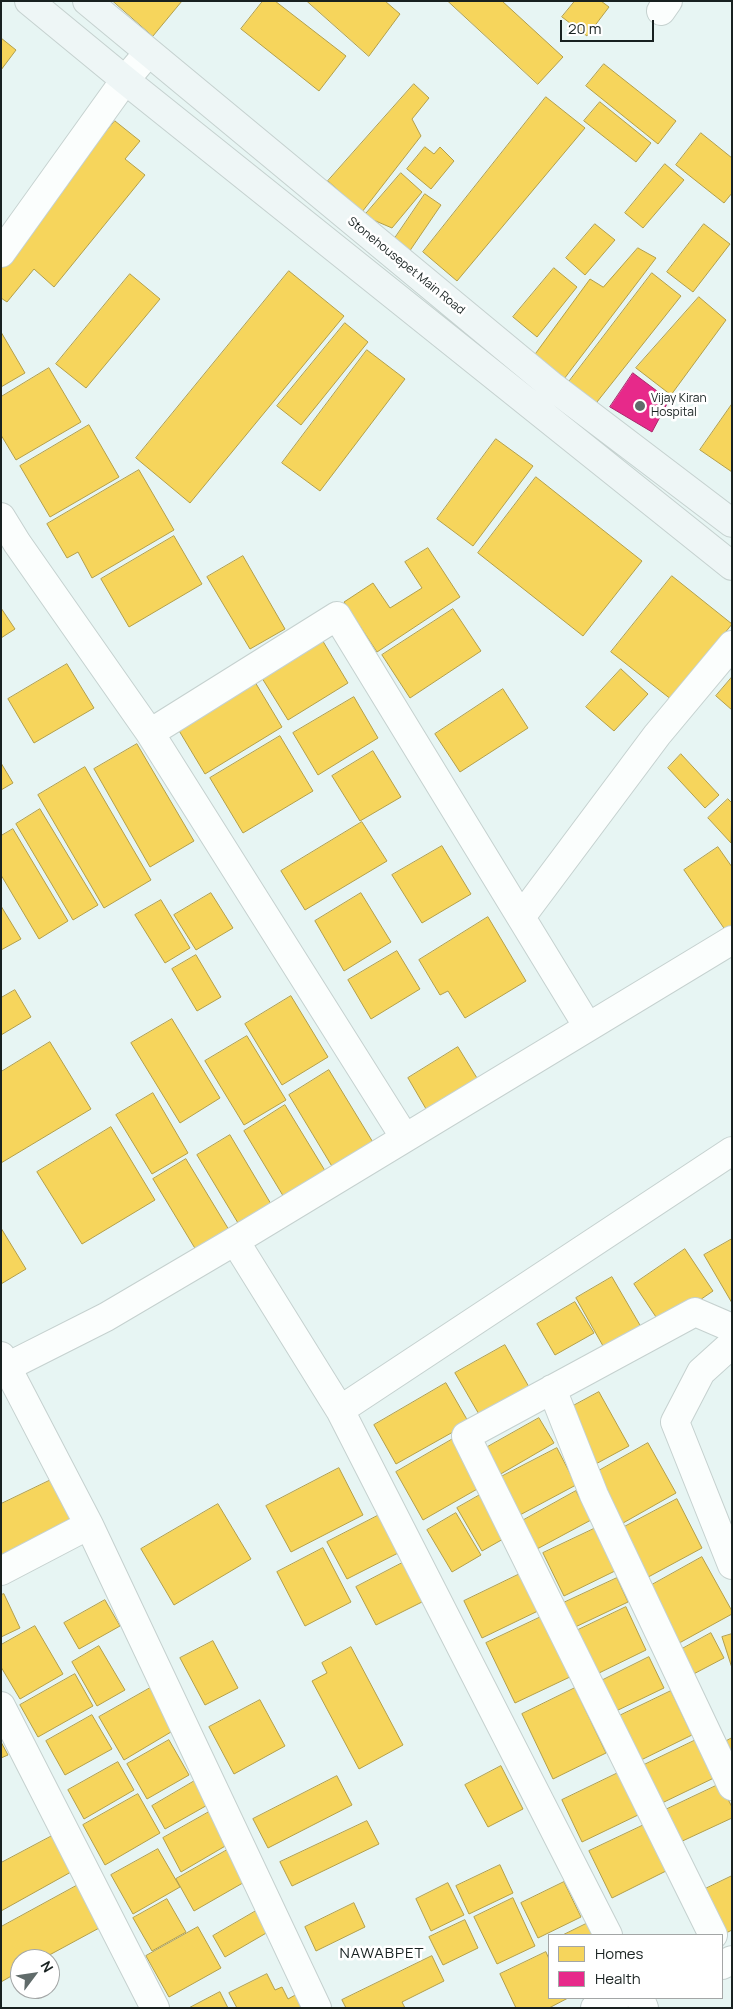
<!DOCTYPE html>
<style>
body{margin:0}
#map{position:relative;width:733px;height:2009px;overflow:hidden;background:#e7f5f3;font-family:Manrope,sans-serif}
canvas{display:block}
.frame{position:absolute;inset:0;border:2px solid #182120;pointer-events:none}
.legend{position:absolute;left:548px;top:1934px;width:175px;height:65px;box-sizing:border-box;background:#fff;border:1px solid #a3a6a6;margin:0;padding:6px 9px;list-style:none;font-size:15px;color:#182120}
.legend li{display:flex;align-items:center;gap:10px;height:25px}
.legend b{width:25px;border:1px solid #a3a6a6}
.north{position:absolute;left:10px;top:1949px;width:50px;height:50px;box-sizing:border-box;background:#fff;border:1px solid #a3a6a6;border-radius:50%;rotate:59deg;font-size:14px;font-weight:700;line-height:20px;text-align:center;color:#182120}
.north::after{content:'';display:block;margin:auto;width:18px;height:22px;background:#606b6a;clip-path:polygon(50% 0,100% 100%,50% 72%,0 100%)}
.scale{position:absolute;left:560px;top:20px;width:94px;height:22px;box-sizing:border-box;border:2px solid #182120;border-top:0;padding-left:6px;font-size:15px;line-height:18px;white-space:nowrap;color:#182120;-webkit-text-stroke:4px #fff;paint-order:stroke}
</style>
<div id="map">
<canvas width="733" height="2009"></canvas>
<div class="frame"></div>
<ul class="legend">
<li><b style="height:14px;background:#f6d55c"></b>Homes</li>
<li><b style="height:14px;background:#e7298a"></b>Health</li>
</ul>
<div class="north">N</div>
<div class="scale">20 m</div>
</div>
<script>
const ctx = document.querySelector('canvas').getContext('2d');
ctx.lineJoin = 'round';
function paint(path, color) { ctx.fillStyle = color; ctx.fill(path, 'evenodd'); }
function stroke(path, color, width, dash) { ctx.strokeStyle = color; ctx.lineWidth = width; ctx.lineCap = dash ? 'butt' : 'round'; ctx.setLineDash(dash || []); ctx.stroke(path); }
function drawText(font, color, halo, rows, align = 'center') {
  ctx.font = font + ' Manrope,sans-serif'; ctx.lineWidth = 5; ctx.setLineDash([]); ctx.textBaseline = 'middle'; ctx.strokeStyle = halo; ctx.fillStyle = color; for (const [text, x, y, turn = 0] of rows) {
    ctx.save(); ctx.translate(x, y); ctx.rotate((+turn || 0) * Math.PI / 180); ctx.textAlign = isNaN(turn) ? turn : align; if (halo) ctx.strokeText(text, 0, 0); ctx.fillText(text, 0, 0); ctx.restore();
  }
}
const homes = new Path2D(`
 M 113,1 L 182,1 L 153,36 Z
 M 263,1 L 275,1 L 346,56 L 319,91 L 241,29 Z
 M 307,1 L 385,1 L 400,14 L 369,56 Z
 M 448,1 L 502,1 L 563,57 L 538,84 Z
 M 575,1 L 601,1 L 609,7 L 587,36 L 562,17 Z
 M 1,38 L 16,50 L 1,70 Z
 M 604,64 L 676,121 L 658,144 L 586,86 Z
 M 414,84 L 429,98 L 412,119 L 421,136 L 362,212 L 328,181 Z
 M 546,97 L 585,128 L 457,281 L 423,252 Z
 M 600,102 L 651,143 L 636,162 L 584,121 Z
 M 115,121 L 140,141 L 125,159 L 145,175 L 54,287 L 34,269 L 7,302 L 1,298 L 1,259 Z
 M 701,133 L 732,158 L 732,193 L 724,203 L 676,165 Z
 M 425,147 L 434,154 L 440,147 L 454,161 L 431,189 L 407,169 Z
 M 665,164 L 684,180 L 643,228 L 625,213 Z
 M 401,173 L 422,192 L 392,228 L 364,216 Z
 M 425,194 L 441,205 L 409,252 L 393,241 Z
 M 595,224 L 615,240 L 585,275 L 566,258 Z
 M 704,224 L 730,244 L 693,292 L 667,272 Z
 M 638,248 L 656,258 L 564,379 L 533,357 L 590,279 L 603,287 Z
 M 554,268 L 577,287 L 537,337 L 513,317 Z
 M 289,271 L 344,316 L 190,503 L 136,458 Z
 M 652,273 L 681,296 L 593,407 L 565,387 Z
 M 130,274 L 160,299 L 86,388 L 56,364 Z
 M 699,297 L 726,320 L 671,395 L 636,368 Z
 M 345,323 L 368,342 L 301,425 L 277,406 Z
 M 1,332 L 25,373 L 1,387 Z
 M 367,350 L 405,379 L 320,491 L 282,463 Z
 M 49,368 L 81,422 L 16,460 L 1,435 L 1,397 Z
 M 732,404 L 732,472 L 700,450 Z
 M 89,425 L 119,477 L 50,517 L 20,466 Z
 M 496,439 L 533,466 L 473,546 L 437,519 Z
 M 139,470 L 174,530 L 92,578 L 78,552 L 67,558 L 47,524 Z
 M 536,477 L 642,561 L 583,636 L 478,553 Z
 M 174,536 L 202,584 L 129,627 L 101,579 Z
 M 428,548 L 460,597 L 377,652 L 344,602 L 373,583 L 390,608 L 422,588 L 405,562 Z
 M 243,556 L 285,629 L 250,649 L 207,577 Z
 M 672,576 L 732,624 L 672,700 L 611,652 Z
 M 1,608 L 15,629 L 1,638 Z
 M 453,609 L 481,651 L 410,698 L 382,655 Z
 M 318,633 L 348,683 L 288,720 L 257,670 Z
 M 67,664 L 94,708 L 34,743 L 8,699 Z
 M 621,669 L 648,694 L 614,731 L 586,707 Z
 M 252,677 L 282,727 L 205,774 L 175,724 Z
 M 732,677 L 732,710 L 716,696 Z
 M 503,689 L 528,728 L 460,772 L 435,734 Z
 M 354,697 L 378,738 L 318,775 L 293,733 Z
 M 280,736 L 313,791 L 243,833 L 210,778 Z
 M 137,744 L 194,841 L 150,867 L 94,769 Z
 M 373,751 L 401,797 L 360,821 L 332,776 Z
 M 681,754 L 719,795 L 705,808 L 668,768 Z
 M 1,763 L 13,783 L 1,790 Z
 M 85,767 L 151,880 L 104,908 L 38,795 Z
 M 728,799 L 732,803 L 731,843 L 708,818 Z
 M 40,809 L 98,905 L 73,920 L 16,824 Z
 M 362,822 L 387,861 L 305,910 L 281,871 Z
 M 13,829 L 68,921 L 39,939 L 1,875 L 1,836 Z
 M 442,846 L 471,894 L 422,923 L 392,875 Z
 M 718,847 L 732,867 L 732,936 L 730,937 L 684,870 Z
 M 211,893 L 233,928 L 196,950 L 174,915 Z
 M 361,893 L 391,942 L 344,971 L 315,921 Z
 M 161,900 L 190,948 L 165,963 L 135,915 Z
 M 1,906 L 21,939 L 1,950 Z
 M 488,917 L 526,981 L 465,1018 L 448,991 L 440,995 L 419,960 Z
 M 397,951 L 420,989 L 371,1019 L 348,980 Z
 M 196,955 L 221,997 L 197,1011 L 172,969 Z
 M 15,990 L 31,1017 L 1,1035 L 1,998 Z
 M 291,996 L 328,1057 L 282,1085 L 245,1024 Z
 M 172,1019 L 220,1098 L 180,1123 L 131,1043 Z
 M 247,1036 L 286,1100 L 244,1125 L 205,1061 Z
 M 50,1042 L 91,1109 L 1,1163 L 1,1072 Z
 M 458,1047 L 480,1083 L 429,1114 L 408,1078 Z
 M 329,1070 L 374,1144 L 333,1168 L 289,1095 Z
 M 153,1093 L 188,1153 L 152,1174 L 116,1115 Z
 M 285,1105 L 327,1174 L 285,1199 L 244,1131 Z
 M 111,1127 L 155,1200 L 82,1244 L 37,1172 Z
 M 230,1135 L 271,1204 L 238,1223 L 197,1155 Z
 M 186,1159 L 229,1230 L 196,1250 L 153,1179 Z
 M 1,1228 L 26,1269 L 1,1284 Z
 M 732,1239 L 732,1303 L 704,1255 Z
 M 685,1249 L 713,1291 L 662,1326 L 634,1284 Z
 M 612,1277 L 644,1332 L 607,1353 L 576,1298 Z
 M 575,1302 L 594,1333 L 555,1355 L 537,1324 Z
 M 505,1345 L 529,1387 L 480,1416 L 455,1373 Z
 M 446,1383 L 469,1423 L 396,1464 L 374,1425 Z
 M 599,1392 L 629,1446 L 592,1466 L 562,1412 Z
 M 539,1418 L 554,1443 L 499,1475 L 484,1449 Z
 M 458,1436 L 486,1484 L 423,1520 L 396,1472 Z
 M 648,1443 L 676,1493 L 616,1527 L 588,1477 Z
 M 557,1448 L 576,1485 L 518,1516 L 499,1478 Z
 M 339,1468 L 363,1515 L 291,1552 L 266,1506 Z
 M 53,1479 L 73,1521 L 1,1556 L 1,1504 Z
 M 487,1491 L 512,1534 L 482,1551 L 457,1508 Z
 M 576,1491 L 591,1520 L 537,1549 L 522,1521 Z
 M 677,1499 L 702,1548 L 639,1582 L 613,1533 Z
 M 218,1504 L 251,1559 L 174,1605 L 141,1549 Z
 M 385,1512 L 404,1550 L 347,1579 L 327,1542 Z
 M 456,1513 L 481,1555 L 452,1572 L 427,1530 Z
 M 600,1526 L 621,1568 L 564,1596 L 543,1553 Z
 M 323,1548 L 351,1602 L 305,1626 L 277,1572 Z
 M 702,1557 L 732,1611 L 732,1614 L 672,1647 L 641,1591 Z
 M 410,1559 L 430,1598 L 376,1625 L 356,1587 Z
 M 524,1572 L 542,1609 L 482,1638 L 464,1601 Z
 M 617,1578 L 628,1602 L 571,1629 L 559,1605 Z
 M 4,1594 L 20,1628 L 1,1637 L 1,1595 Z
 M 105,1600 L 120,1626 L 79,1649 L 64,1623 Z
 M 626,1607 L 646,1650 L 597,1674 L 576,1631 Z
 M 543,1616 L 572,1676 L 515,1703 L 486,1643 Z
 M 35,1626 L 63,1674 L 20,1699 L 1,1667 L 1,1645 Z
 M 711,1633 L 724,1658 L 686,1678 L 673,1654 Z
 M 732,1634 L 732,1668 L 722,1637 Z
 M 213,1641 L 238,1688 L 205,1705 L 180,1658 Z
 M 99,1646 L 125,1690 L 97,1706 L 72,1662 Z
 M 351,1647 L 403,1745 L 359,1769 L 312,1681 L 327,1673 L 322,1663 Z
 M 649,1657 L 664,1688 L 614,1712 L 599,1682 Z
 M 75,1674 L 93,1706 L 38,1737 L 20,1705 Z
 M 152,1687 L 176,1729 L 124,1760 L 99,1717 Z
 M 575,1688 L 606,1753 L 553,1779 L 522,1714 Z
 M 671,1691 L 692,1735 L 639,1761 L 617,1717 Z
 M 260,1700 L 285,1746 L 234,1774 L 209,1727 Z
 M 92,1715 L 112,1749 L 65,1775 L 46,1741 Z
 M 700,1738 L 718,1776 L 662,1803 L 644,1765 Z
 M 732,1738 L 732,1768 L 719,1745 Z
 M 169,1740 L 189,1775 L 147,1799 L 127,1764 Z
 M 1,1742 L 8,1755 L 1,1758 Z
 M 118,1762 L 134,1790 L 84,1819 L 68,1790 Z
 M 501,1766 L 523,1809 L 488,1827 L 465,1785 Z
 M 618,1773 L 638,1815 L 582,1842 L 562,1800 Z
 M 337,1776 L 352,1805 L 268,1848 L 253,1819 Z
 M 198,1779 L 211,1803 L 165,1829 L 152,1806 Z
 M 720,1784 L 732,1807 L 732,1818 L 676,1844 L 661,1812 Z
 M 138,1794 L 160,1833 L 105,1865 L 83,1825 Z
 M 209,1812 L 227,1845 L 181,1872 L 163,1838 Z
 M 367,1821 L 379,1844 L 292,1886 L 280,1862 Z
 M 646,1824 L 668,1870 L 612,1898 L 589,1851 Z
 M 52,1836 L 71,1872 L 1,1911 L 1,1863 Z
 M 158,1849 L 180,1887 L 133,1914 L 111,1875 Z
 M 229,1849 L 248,1880 L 194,1911 L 176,1879 Z
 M 500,1865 L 513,1893 L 469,1914 L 456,1886 Z
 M 732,1876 L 732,1930 L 722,1935 L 701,1891 Z
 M 564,1882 L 581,1917 L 538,1938 L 521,1903 Z
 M 448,1883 L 464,1915 L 431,1931 L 416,1899 Z
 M 78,1885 L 101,1927 L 42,1959 L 20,1959 L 20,1971 L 1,1982 L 1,1927 Z
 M 513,1898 L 535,1946 L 497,1964 L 474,1917 Z
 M 167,1899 L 186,1932 L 152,1951 L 133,1918 Z
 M 354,1903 L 365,1927 L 316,1951 L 305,1927 Z
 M 256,1911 L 268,1932 L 225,1957 L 213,1936 Z
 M 465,1920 L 478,1948 L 443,1965 L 429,1937 Z
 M 588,1923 L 594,1935 L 563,1935 Z
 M 198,1927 L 221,1968 L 169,1997 L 146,1956 Z
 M 546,1952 L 549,1959 L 549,1998 L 568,1998 L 549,2008 L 516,2008 L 500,1974 Z
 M 432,1956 L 444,1981 L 402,2002 L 405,2008 L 346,2008 L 342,2000 Z
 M 267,1974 L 275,1990 L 282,1987 L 288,1999 L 299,1993 L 306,2008 L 237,2008 L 229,1993 Z
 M 220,1992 L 228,2008 L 189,2008 Z`);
paint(homes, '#f6d55c');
stroke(homes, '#b39f4a', 1);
const health = new Path2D(`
 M 633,373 L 669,400 L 652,432 L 610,407 Z`);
paint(health, '#e7298a');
stroke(health, '#a9276a', 1);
const minor = new Path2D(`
 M 661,11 L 668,1
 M 1,253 L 125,80 L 148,53
 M 1,517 L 17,543 L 150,733 L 405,1138
 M 150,733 L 337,616 L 588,1027
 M 521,917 L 657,735 L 732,645
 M 235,1241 L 340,1410
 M 732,1344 L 701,1372 L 675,1422 L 732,1565
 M 1,1356 L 89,1525 L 317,2008
 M 1,1370 L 106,1317 L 235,1241 L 732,940
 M 552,1389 L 594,1495 L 732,1786
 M 1,1571 L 89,1525
 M 1,1706 L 155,2008
 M 608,1935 L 340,1410 L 732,1151
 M 713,1935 L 466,1436 L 695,1312 L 732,1328
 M 722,1965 L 732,1960
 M 640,1998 L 644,2008
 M 595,2008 L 617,1998`);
const secondary = new Path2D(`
 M 29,1 L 125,80 L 732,566
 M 87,1 L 553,387 L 732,523`);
stroke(minor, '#c5d1cf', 30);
stroke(secondary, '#c5d1cf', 30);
stroke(minor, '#fbfefd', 28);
stroke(secondary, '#eef6f6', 28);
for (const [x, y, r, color] of [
 [640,406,6,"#606b6a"]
]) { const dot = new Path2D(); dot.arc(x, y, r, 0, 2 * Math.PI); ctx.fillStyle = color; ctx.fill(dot); stroke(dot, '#fff', 2); }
drawText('12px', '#182120', '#fff', [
 ["Stonehousepet Main Road",406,266,39]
]);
drawText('12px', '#182120', '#fff', [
 ["Vijay Kiran",651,399],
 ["Hospital",651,413]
], 'left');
ctx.letterSpacing = '1px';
drawText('15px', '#182120', '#fff', [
 ["NAWABPET",382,1954]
]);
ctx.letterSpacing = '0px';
</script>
